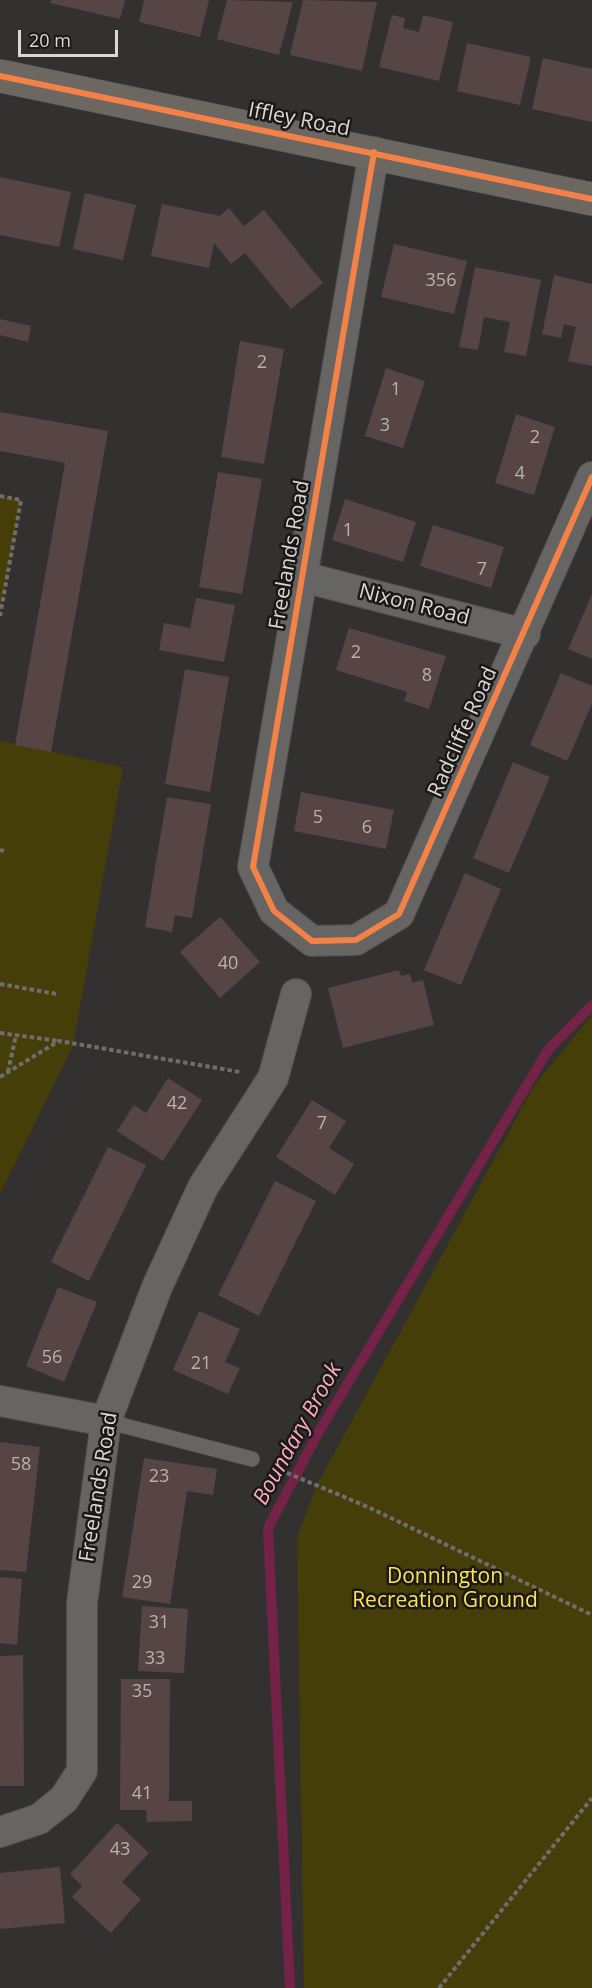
<!DOCTYPE html>
<style>
body{margin:0}
#map{position:relative;width:592px;height:1988px;overflow:hidden;background:#33312f;font-family:"Open Sans",sans-serif}
canvas{display:block}
.scale{position:absolute;left:18px;top:30px;width:100px;height:27px;box-sizing:border-box;border:3px solid #dad7d5;border-top:0;padding-left:8px;font-size:18px;line-height:21px;white-space:nowrap;color:#dad7d5;-webkit-text-stroke:4px #1b1817;paint-order:stroke}
</style>
<div id="map">
<canvas width="592" height="1988"></canvas>
<div class="scale">20 m</div>
</div>
<script>
const ctx = document.querySelector('canvas').getContext('2d');
ctx.lineJoin = 'round';
function paint(path, color) { ctx.fillStyle = color; ctx.fill(path, 'evenodd'); }
function stroke(path, color, width, dash) { ctx.strokeStyle = color; ctx.lineWidth = width; ctx.lineCap = dash ? 'butt' : 'round'; ctx.setLineDash(dash || []); ctx.stroke(path); }
function drawText(font, color, halo, rows, align = 'center') {
  ctx.font = font + ' "Open Sans",sans-serif'; ctx.lineWidth = 5; ctx.setLineDash([]); ctx.textBaseline = 'middle'; ctx.strokeStyle = halo; ctx.fillStyle = color; for (const [text, x, y, turn = 0] of rows) {
    ctx.save(); ctx.translate(x, y); ctx.rotate((+turn || 0) * Math.PI / 180); ctx.textAlign = isNaN(turn) ? turn : align; if (halo) ctx.strokeText(text, 0, 0); ctx.fillText(text, 0, 0); ctx.restore();
  }
}
paint(new Path2D(`
 M 0,496 L 21,500 L 0,616 Z
 M 0,741 L 123,767 L 73,1046 L 0,1194 Z
 M 592,1015 L 592,1988 L 304,1988 L 297,1538 L 317,1485 L 534,1086 Z`), '#453e08');
stroke(new Path2D(`
 M 290,1988 L 268,1528 L 318,1433 L 548,1050 L 592,1005`), '#742248', 10);
paint(new Path2D(`
 M 51,0 L 125,0 L 120,19 L 50,3 Z
 M 144,0 L 209,0 L 200,37 L 139,22 Z
 M 227,0 L 293,2 L 279,55 L 217,39 Z
 M 303,0 L 377,2 L 362,71 L 290,55 Z
 M 392,15 L 405,18 L 403,28 L 419,32 L 423,15 L 453,22 L 439,81 L 379,67 Z
 M 467,43 L 531,57 L 520,105 L 457,91 Z
 M 543,58 L 592,69 L 592,122 L 532,109 Z
 M 0,177 L 71,192 L 59,247 L 0,235 Z
 M 85,193 L 136,205 L 123,260 L 73,249 Z
 M 162,204 L 220,216 L 229,208 L 244,226 L 264,210 L 323,283 L 291,309 L 245,253 L 231,264 L 214,243 L 209,268 L 151,256 Z
 M 394,244 L 467,261 L 454,314 L 381,297 Z
 M 475,267 L 541,280 L 526,356 L 504,352 L 510,322 L 484,317 L 478,350 L 459,347 Z
 M 554,275 L 592,284 L 592,366 L 568,361 L 576,327 L 564,324 L 561,338 L 542,334 Z
 M 0,319 L 31,326 L 28,342 L 0,335 Z
 M 240,341 L 284,349 L 264,464 L 221,457 Z
 M 386,368 L 425,381 L 403,448 L 365,436 Z
 M 0,412 L 108,431 L 51,752 L 15,745 L 65,463 L 0,451 Z
 M 516,414 L 555,427 L 534,495 L 495,483 Z
 M 218,472 L 262,479 L 242,594 L 199,587 Z
 M 345,499 L 416,522 L 403,562 L 332,540 Z
 M 433,525 L 504,547 L 491,588 L 420,566 Z
 M 592,594 L 592,659 L 568,649 Z
 M 196,598 L 235,605 L 224,662 L 159,650 L 164,623 L 190,628 Z
 M 349,628 L 446,656 L 429,709 L 404,701 L 407,692 L 336,670 Z
 M 185,669 L 229,677 L 210,792 L 165,784 Z
 M 561,673 L 592,686 L 592,704 L 567,761 L 530,745 Z
 M 513,762 L 550,777 L 509,873 L 473,858 Z
 M 301,792 L 394,810 L 386,849 L 294,831 Z
 M 167,797 L 211,804 L 192,918 L 175,915 L 172,932 L 145,927 Z
 M 465,873 L 501,889 L 461,985 L 424,970 Z
 M 220,917 L 260,962 L 220,998 L 180,952 Z
 M 399,970 L 401,976 L 410,974 L 412,983 L 423,980 L 434,1025 L 343,1048 L 328,988 Z
 M 168,1078 L 202,1100 L 163,1161 L 117,1131 L 134,1105 L 146,1113 Z
 M 312,1100 L 346,1121 L 329,1148 L 354,1164 L 335,1195 L 276,1157 Z
 M 108,1147 L 146,1165 L 89,1281 L 51,1262 Z
 M 275,1181 L 316,1201 L 259,1316 L 218,1295 Z
 M 58,1287 L 97,1302 L 64,1382 L 26,1366 Z
 M 199,1311 L 240,1329 L 225,1362 L 240,1368 L 228,1394 L 173,1370 Z
 M 0,1442 L 40,1447 L 26,1572 L 0,1570 Z
 M 144,1458 L 217,1469 L 213,1495 L 187,1491 L 170,1604 L 122,1597 Z
 M 0,1577 L 22,1579 L 17,1645 L 0,1643 Z
 M 142,1606 L 188,1609 L 184,1673 L 138,1671 Z
 M 23,1655 L 24,1786 L 0,1786 L 0,1656 Z
 M 121,1679 L 170,1679 L 169,1801 L 192,1801 L 192,1821 L 147,1822 L 146,1810 L 120,1810 Z
 M 117,1823 L 149,1853 L 122,1882 L 141,1899 L 111,1933 L 72,1897 L 82,1886 L 70,1874 Z
 M 60,1867 L 65,1923 L 0,1929 L 0,1873 Z`), '#574545');
const service = new Path2D(`
 M 106,1421 L 252,1459`);
const minor = new Path2D(`
 M 374,152 L 253,867 L 274,911 L 312,941 L 356,940 L 399,914 L 592,477
 M 303,577 L 525,634
 M 0,1401 L 106,1421
 M 0,1832 L 39,1819 L 64,1799 L 82,1771 L 82,1603 L 106,1421 L 157,1287 L 203,1187 L 273,1078 L 296,994`);
const primary = new Path2D(`
 M 0,76 L 592,199`);
stroke(service, '#504f4d', 16);
stroke(minor, '#504f4d', 32);
stroke(primary, '#504f4d', 34);
stroke(new Path2D(`
 M 0,496 L 21,500 L 0,616
 M 0,850 L 4,851
 M 0,984 L 57,994
 M 0,1033 L 59,1041
 M 8,1072 L 16,1035
 M 0,1077 L 59,1041 L 240,1072
 M 273,1467 L 368,1507 L 592,1615
 M 439,1988 L 592,1798`), '#6f6d6d', 4, [4.5, 3]);
stroke(service, '#676564', 15);
stroke(minor, '#676564', 30);
stroke(primary, '#6c6761', 33);
stroke(new Path2D(`
 M 0,76 L 592,199
 M 312,941 L 274,911 L 253,867 L 374,152
 M 312,941 L 356,940 L 399,914 L 592,477`), '#f48246', 6);
drawText('18px', '#b9b2b1', null, [
 ["356",441,281],
 ["2",262,363],
 ["1",396,390],
 ["3",385,426],
 ["2",535,438],
 ["4",520,474],
 ["1",348,531],
 ["7",482,570],
 ["2",356,653],
 ["8",427,676],
 ["5",318,818],
 ["6",367,828],
 ["40",228,964],
 ["42",177,1104],
 ["7",322,1124],
 ["56",52,1358],
 ["21",201,1364],
 ["58",21,1465],
 ["23",159,1477],
 ["29",142,1583],
 ["31",159,1623],
 ["33",155,1659],
 ["35",142,1692],
 ["41",142,1794],
 ["43",120,1850]
]);
drawText('21px', '#dad7d5', '#1b1817', [
 ["Iffley Road",299,120,11],
 ["Freelands Road",290,555,-80],
 ["Nixon Road",414,605,14],
 ["Radcliffe Road",463,732,-66],
 ["Freelands Road",99,1487,-81]
]);
drawText('21px', '#fae455', '#1b1817', [
 ["Donnington",445,1577],
 ["Recreation Ground",445,1601]
]);
drawText('italic 22px', '#f9acc7', '#1b1817', [
 ["Boundary Brook",298,1434,-61]
]);
</script>
